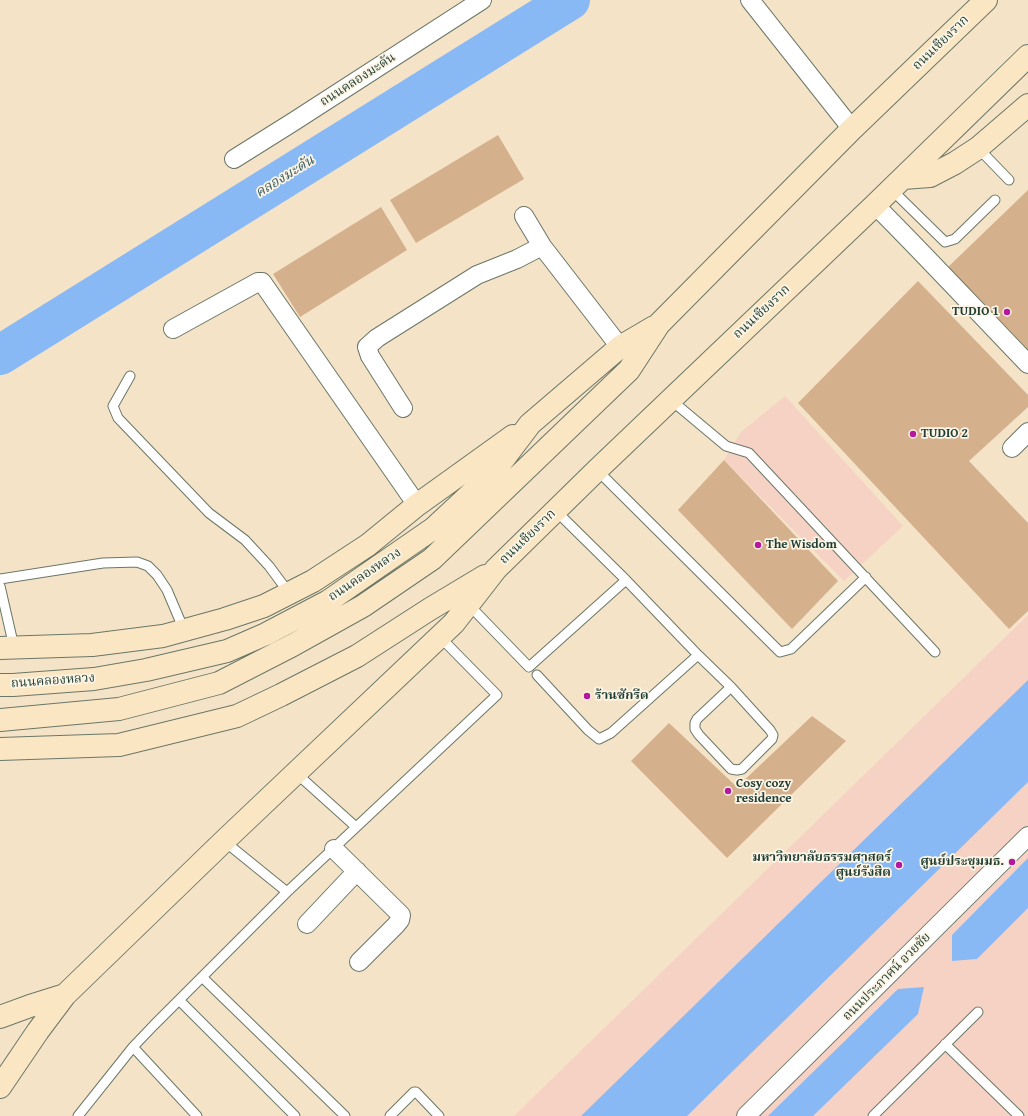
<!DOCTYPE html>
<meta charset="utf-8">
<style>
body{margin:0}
canvas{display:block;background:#f4e3c7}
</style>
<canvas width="1028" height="1116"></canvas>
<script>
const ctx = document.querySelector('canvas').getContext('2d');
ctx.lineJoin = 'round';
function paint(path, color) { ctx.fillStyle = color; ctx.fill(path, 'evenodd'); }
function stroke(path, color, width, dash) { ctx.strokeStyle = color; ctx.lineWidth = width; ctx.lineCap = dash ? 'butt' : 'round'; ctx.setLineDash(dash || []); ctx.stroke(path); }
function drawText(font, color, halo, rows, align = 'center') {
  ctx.font = font + ' "Gentium Book Plus","Noto Serif Thai",serif'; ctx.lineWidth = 3.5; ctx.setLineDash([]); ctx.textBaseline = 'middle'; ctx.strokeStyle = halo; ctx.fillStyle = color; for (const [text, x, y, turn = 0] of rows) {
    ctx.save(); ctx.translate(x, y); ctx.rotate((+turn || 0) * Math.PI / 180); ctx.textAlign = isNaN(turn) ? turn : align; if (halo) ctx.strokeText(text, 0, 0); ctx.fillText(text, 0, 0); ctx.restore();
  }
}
paint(new Path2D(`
 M 785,396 L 903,526 L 844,581 L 724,460 L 741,432 Z
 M 1028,615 L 1028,1116 L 514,1116 Z`), '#f6d2c5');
paint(new Path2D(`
 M 1028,680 L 1028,782 L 687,1116 L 581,1116 Z
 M 1028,858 L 1028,908 L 977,959 L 952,961 L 952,935 Z
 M 924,987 L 918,1014 L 813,1116 L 768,1116 L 898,989 Z`), '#89b9f5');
stroke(new Path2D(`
 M 0,355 L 570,0`), '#89b9f5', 40);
paint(new Path2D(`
 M 498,135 L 524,179 L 416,243 L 390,200 Z
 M 1028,190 L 1028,354 L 946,269 Z
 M 381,207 L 407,250 L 300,317 L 273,274 Z
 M 918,281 L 1028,395 L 1028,407 L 969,461 L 1028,523 L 1028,611 L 1009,629 L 798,403 Z
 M 724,460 L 838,581 L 792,629 L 678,510 Z
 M 812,716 L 846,741 L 727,858 L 631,761 L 669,723 L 737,787 Z`), '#d5b08c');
const lane = new Path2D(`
 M 978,148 L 1009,180
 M 891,189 L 945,242 L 955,239 L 995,200
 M 130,376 L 113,406 L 118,418 L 209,513 L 245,540 L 269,566 L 289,593
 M 671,400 L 726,446 L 749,453 L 935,652
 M 597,470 L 780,652 L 791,649 L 866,577
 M 556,511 L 626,580 L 698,655 L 731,687 L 770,730 L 773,735 L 772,739 L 742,769 L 737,770 L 731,769 L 699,735 L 695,729 L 695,723 L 697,719 L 731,687
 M 0,579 L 103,563 L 137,562 L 148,566 L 157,575 L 167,590 L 184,630
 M 0,586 L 14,647
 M 469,605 L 529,667 L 626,580
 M 537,675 L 588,730 L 599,739 L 611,733 L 698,655
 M 296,773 L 356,827
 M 224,841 L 287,892
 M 202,977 L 345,1116
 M 179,1000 L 295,1116
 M 945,1044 L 1019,1116
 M 133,1047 L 197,1116
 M 78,1116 L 133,1047 L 154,1025 L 287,892 L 497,695 L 440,637
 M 390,1116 L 414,1092 L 416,1092 L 439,1116
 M 873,1116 L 978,1012`);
const street = new Path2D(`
 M 750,0 L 852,129
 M 234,159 L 293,122 L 482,0
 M 875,205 C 927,257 977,311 1028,364
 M 524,216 L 542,246 L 620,347
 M 173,329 L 258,282 L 262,282 L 417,505
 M 403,408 L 370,356 L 367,347 L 377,338 L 477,275 L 517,259 L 542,246
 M 1012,448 L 1028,432
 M 334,849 L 401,915 L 400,920 L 396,925 L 359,962
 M 307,924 L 357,871
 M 746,1116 L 1028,836`);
const secondary = new Path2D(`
 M 903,178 L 930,176 L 955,163 L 978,148 L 1028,105
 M 0,648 L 92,645 L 163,636 L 225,619 L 264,606 L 313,581 L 368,545 L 417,505 L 513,436
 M 0,685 L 13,685 L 94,679 L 146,670 L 227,651 L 266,634 L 327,602 L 434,528 L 493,473 L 530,424 L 620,347 L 654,327
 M 0,720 L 119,709 L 219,683 L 293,645 L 363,606 L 432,559 L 629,370 L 659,324 L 852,129 L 986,0
 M 0,749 L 119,745 L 237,716 L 281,695 L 357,656 L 430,609 L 485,576
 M 0,1017 L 30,1006 L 65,995
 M 0,1087 L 38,1031 L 65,995 L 224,841 L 454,623 L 496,569 L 597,470 L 875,205 L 1028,56`);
stroke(lane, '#6a7767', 11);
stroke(street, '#6a7767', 20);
stroke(secondary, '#6a7767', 24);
stroke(lane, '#fff', 9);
stroke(street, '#fff', 18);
stroke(secondary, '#fbe6c4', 22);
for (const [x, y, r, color] of [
 [1007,312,4,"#b5179e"],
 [913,434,4,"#b5179e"],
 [758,545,4,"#b5179e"],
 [587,696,4,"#b5179e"],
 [728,791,4,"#b5179e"],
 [1012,862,4,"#b5179e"],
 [899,865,4,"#b5179e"]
]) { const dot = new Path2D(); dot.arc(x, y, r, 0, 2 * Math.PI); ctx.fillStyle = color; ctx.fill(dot); stroke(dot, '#fcf5e5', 1.5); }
drawText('13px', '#1f3d34', '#fcf5e5', [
 ["ถนนเชียงราก",941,43,-44],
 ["ถนนคลองมะดัน",358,80,-33],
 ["ถนนเชียงราก",762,312,-43],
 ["ถนนเชียงราก",528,537,-44],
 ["ถนนคลองหลวง",365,575,-34],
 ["ถนนคลองหลวง",53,681,-4],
 ["ถนนประภาศน์ อวยชัย",887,977,-45]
]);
drawText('bold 13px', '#1f3d34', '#fcf5e5', [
 ["TUDIO 1",999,312,"right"],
 ["TUDIO 2",921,434],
 ["The Wisdom",766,545],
 ["ร้านซักรีด",595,696],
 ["Cosy cozy",736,784],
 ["residence",736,799],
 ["มหาวิทยาลัยธรรมศาสตร์",891,858,"right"],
 ["ศูนย์รังสิต",891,873,"right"],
 ["ศูนย์ประชุมมธ.",1004,862,"right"]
], 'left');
drawText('italic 14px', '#3a5c64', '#fcf5e5', [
 ["คลองมะดัน",285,177,-32]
]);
</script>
